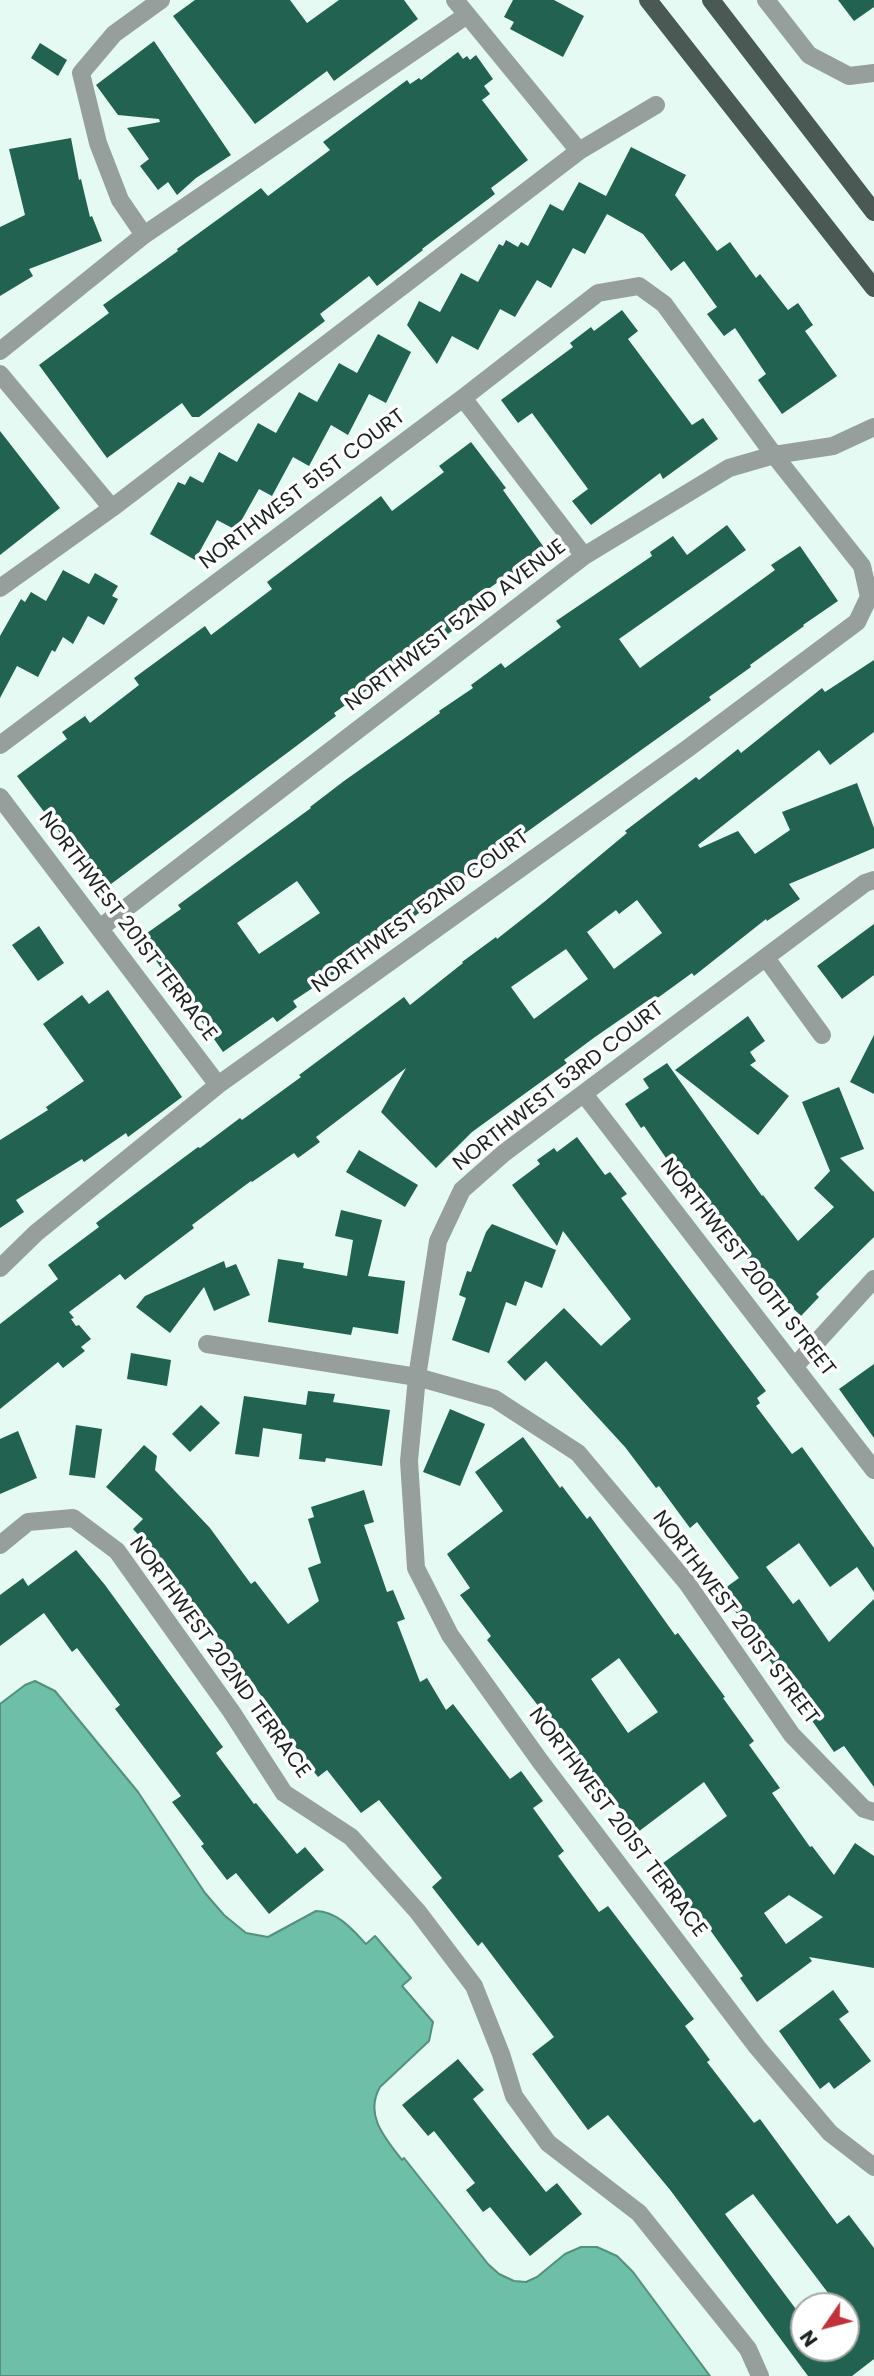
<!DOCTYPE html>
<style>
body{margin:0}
#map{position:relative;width:874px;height:2376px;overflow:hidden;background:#e4faf2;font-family:Poppins,sans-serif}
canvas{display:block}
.north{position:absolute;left:790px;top:2292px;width:70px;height:70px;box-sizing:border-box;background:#fff;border:2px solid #a4a7a6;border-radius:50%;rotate:235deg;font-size:19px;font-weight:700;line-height:28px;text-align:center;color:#1b2320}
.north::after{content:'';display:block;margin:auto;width:24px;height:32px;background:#c1313a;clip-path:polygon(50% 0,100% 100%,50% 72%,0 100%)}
</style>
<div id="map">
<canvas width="874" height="2376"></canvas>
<div class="north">N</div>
</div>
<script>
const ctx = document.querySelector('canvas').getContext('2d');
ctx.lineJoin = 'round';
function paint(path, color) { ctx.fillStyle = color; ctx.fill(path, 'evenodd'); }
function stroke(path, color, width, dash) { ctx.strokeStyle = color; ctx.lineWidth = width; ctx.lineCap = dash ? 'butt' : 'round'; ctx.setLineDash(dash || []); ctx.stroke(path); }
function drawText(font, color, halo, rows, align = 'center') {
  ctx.font = font + ' Poppins,sans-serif'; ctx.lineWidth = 7; ctx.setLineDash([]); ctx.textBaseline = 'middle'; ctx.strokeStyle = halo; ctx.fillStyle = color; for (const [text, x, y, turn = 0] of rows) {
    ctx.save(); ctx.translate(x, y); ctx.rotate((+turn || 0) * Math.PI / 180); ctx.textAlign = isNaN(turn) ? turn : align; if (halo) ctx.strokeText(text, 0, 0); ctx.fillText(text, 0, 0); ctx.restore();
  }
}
const water = new Path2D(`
 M 35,1681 L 55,1691 L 138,1792 L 205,1893 L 224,1915 L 246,1933 L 268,1937 L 316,1911 C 338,1912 352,1929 366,1944 L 375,1936 L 411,1978 L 402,1986 L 433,2022 L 429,2041 L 380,2087 C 364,2115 385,2138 402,2160 L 404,2158 L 488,2264 L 499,2274 L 514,2281 L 526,2282 L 537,2277 L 565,2254 L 581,2247 L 597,2247 L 617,2256 L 633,2272 L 710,2376 L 0,2376 L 0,1704 L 25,1685 Z`);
paint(water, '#6dbfa7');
stroke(water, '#54907e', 2);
paint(new Path2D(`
 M 195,0 L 290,0 L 307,23 L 339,0 L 404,0 L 418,19 L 334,81 L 327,71 L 255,124 L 173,16 Z
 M 513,0 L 554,0 L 584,16 L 563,57 L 510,29 L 514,22 L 504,17 Z
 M 838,0 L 874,0 L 874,7 L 854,21 Z
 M 154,41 L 231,155 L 196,178 L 177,195 L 168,182 L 158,190 L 140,166 L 149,159 L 127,128 L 160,122 L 159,119 L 118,115 L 96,85 Z
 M 40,43 L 67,60 L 58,76 L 31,58 Z
 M 458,52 L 463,59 L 467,56 L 470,60 L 476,55 L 493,79 L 484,86 L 490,94 L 482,100 L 528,160 L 491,188 L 495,194 L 422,249 L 423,250 L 377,286 L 369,276 L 320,314 L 325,321 L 199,417 L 192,417 L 182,403 L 107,458 L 39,365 L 109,313 L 103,305 L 178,251 L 177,249 L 261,188 L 268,196 L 330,150 L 323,142 L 407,80 L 410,84 L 419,78 L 421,80 Z
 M 71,138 L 79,180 L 81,179 L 90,217 L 92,216 L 102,241 L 29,269 L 33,276 L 0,296 L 0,227 L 25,215 L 9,149 Z
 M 631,147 L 686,175 L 675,195 L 717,251 L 730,242 L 756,278 L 760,274 L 788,310 L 798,303 L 813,325 L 805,331 L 837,376 L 782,414 L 758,380 L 766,374 L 735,328 L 724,336 L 707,314 L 717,307 L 684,261 L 671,271 L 643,234 L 607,214 L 585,254 L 573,248 L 551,288 L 537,280 L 515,317 L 500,309 L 478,350 L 452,336 L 437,364 L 407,325 L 419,301 L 440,312 L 461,273 L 478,282 L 499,244 L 503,246 L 506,240 L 518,247 L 521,242 L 528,246 L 550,204 L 563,211 L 579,182 L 606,196 Z
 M 622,310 L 638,331 L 628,339 L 692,425 L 703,418 L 718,439 L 663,479 L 660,473 L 591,525 L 572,501 L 588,489 L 532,413 L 518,423 L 501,400 L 573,347 L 570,343 L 591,327 L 594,331 Z
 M 378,334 L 411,352 L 386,403 L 369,394 L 348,435 L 331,425 L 309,466 L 293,457 L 272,496 L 259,489 L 236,530 L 217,520 L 195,560 L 150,534 L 178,482 L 185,485 L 190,476 L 203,483 L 219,452 L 237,462 L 258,423 L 276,433 L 299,392 L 317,402 L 339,363 L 357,373 Z
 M 0,431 L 60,508 L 0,555 Z
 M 471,442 L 506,488 L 503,490 L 548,553 L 515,576 L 512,572 L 463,607 L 471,618 L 334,713 L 336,716 L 291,750 L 103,890 L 17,776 L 67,739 L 62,732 L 85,716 L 90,723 L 139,685 L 134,678 L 205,626 L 211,635 L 272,589 L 267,582 L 381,496 L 392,511 L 444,472 L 439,466 Z
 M 727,525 L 746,550 L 619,639 L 640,668 L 775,570 L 771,565 L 800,546 L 838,601 L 803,625 L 804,626 L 750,665 L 751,667 L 709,697 L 711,700 L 457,882 L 458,884 L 361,956 L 293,1001 L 297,1007 L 277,1022 L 273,1017 L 223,1052 L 171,977 L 169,979 L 140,938 L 181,909 L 178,905 L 311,808 L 310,807 L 344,781 L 440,713 L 439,711 L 473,688 L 471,685 L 501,663 L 505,668 L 561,627 L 556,621 L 652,556 L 650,552 L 673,536 L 687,555 ZM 297,881 L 320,913 L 259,954 L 237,923 Z
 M 63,570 L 89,584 L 95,573 L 118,586 L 112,596 L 118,599 L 104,625 L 88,616 L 73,644 L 63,637 L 55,652 L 52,650 L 38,677 L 17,666 L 0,698 L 0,636 L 21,599 L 25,602 L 31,592 L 46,601 Z
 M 874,660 L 874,732 L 830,765 L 819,750 L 698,845 L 700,848 L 738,831 L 755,854 L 790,830 L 782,812 L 857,783 L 874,828 L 874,848 L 789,884 L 800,899 L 767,921 L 766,919 L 694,976 L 692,973 L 652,1002 L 650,999 L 595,1037 L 564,1060 L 567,1063 L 472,1132 L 436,1168 L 381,1112 L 406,1068 L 316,1137 L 320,1142 L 298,1158 L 294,1153 L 252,1182 L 251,1181 L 192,1225 L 194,1228 L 125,1280 L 120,1274 L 69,1312 L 74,1318 L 71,1319 L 76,1326 L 79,1325 L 91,1339 L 81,1347 L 85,1351 L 63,1368 L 58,1362 L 0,1409 L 0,1324 L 58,1279 L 48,1265 L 99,1227 L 96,1223 L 198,1147 L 200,1148 L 240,1118 L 242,1120 L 301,1077 L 299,1075 L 404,997 L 410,1005 L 463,963 L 462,962 L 496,937 L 497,939 L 544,902 L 627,833 L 625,831 L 696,777 L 699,780 L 738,749 L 741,753 L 822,688 L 825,692 ZM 637,900 L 662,933 L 614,969 L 587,932 L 616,910 L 619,914 ZM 566,949 L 588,979 L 534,1019 L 511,987 Z
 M 874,924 L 874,975 L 842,999 L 817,966 Z
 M 39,926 L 64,963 L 38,981 L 12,945 Z
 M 108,990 L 182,1097 L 128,1137 L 126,1133 L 84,1162 L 82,1159 L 16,1200 L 24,1212 L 0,1228 L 0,1140 L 48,1110 L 46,1107 L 84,1081 L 43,1024 L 82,995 L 89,1004 Z
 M 748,1016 L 765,1041 L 750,1052 L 756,1061 L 750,1065 L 789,1096 L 758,1135 L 675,1070 Z
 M 874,1035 L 874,1094 L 850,1082 Z
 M 667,1063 L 762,1196 L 763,1195 L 798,1241 L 834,1207 L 814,1188 L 830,1171 L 802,1102 L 839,1087 L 864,1149 L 840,1158 L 874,1192 L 874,1237 L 816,1294 L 819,1297 L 801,1316 L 760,1276 L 680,1168 L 675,1171 L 644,1126 L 641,1128 L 625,1104 L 649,1088 L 643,1079 Z
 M 577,1137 L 605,1175 L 610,1172 L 627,1194 L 621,1198 L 766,1391 L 757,1398 L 760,1403 L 756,1406 L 792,1454 L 802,1447 L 874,1548 L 874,1592 L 857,1567 L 830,1587 L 799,1543 L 766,1567 L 793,1604 L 799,1599 L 829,1642 L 874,1599 L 874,1787 L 844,1746 L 834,1752 L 721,1591 L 739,1578 L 697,1522 L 690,1528 L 659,1486 L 656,1488 L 625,1447 L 546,1361 L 525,1381 L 507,1362 L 564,1308 L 601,1346 L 631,1319 L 563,1231 L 557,1246 L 512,1185 L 540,1164 L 537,1160 L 554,1148 L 557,1152 Z
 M 359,1150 L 418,1185 L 405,1207 L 346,1172 Z
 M 341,1210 L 382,1220 L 368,1276 L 405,1281 L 398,1334 L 353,1327 L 351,1335 L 268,1322 L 278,1259 L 304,1263 L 303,1268 L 347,1276 L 353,1240 L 335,1236 Z
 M 492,1224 L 556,1250 L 542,1288 L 525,1281 L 516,1306 L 506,1302 L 489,1353 L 452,1340 L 466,1298 L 459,1295 L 467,1271 L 471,1272 L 486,1232 Z
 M 224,1261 L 226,1268 L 236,1264 L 250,1295 L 214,1311 L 204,1287 L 170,1333 L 136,1307 L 145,1296 Z
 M 131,1353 L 171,1360 L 167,1386 L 127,1379 Z
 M 874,1364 L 874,1438 L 839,1389 Z
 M 308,1391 L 335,1394 L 333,1402 L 390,1410 L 382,1466 L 326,1458 L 325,1462 L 299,1459 L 302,1434 L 263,1428 L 259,1457 L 235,1454 L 244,1396 L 306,1405 Z
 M 201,1405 L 220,1423 L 190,1452 L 172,1434 Z
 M 450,1409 L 485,1424 L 460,1486 L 423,1472 Z
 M 76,1425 L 102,1429 L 95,1478 L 69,1475 Z
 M 18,1431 L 37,1478 L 0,1494 L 0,1439 Z
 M 523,1437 L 560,1488 L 562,1486 L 587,1519 L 590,1516 L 675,1635 L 678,1633 L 725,1697 L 723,1698 L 754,1741 L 749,1745 L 780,1788 L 772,1793 L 810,1847 L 812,1846 L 834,1875 L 855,1843 L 874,1856 L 874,1968 L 809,1957 L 812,1961 L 757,2002 L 740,1978 L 743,1976 L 703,1920 L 701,1922 L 659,1866 L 727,1816 L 704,1782 L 638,1832 L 609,1794 L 605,1797 L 543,1712 L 487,1640 L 491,1636 L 460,1595 L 470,1588 L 447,1554 L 503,1511 L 475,1472 ZM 619,1658 L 658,1712 L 628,1733 L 591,1679 ZM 789,1895 L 823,1917 L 786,1944 L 764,1913 Z
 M 144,1445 L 157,1456 L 155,1470 L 210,1528 L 251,1584 L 255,1581 L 288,1624 L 319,1601 L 308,1568 L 321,1563 L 308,1519 L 314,1517 L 311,1507 L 364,1490 L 374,1522 L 364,1525 L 387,1592 L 393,1590 L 405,1619 L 397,1622 L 420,1682 L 427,1678 L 446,1710 L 453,1704 L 510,1779 L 521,1771 L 543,1801 L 533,1808 L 564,1851 L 558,1856 L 599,1912 L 608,1906 L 694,2019 L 685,2026 L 710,2060 L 707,2062 L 754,2123 L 760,2119 L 837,2224 L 849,2215 L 874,2248 L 874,2359 L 852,2376 L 808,2376 L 671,2191 L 608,2115 L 588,2130 L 532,2054 L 554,2037 L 482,1942 L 478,1946 L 432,1887 L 442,1878 L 379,1800 L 361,1813 L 327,1770 L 318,1777 L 301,1755 L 249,1678 L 246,1680 L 224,1650 L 226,1648 L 210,1626 L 164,1569 L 167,1566 L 133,1529 L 143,1519 L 106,1487 ZM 753,2194 L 838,2306 L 846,2306 L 846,2348 L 804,2348 L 804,2320 L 725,2214 Z
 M 76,1550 L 105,1585 L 223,1747 L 216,1753 L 254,1804 L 256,1803 L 297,1854 L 305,1847 L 324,1870 L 269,1914 L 236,1873 L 227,1880 L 201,1846 L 204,1844 L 172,1802 L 181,1796 L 115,1709 L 120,1705 L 77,1648 L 72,1652 L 44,1613 L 0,1646 L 0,1595 L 23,1578 L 28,1586 Z
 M 833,1990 L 849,2012 L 839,2019 L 871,2061 L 834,2089 L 829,2082 L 820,2089 L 779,2031 Z
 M 458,2059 L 484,2090 L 473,2099 L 511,2148 L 546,2192 L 557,2183 L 582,2214 L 530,2256 L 490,2207 L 483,2212 L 466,2190 L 475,2183 L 434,2131 L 428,2136 L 402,2105 Z`), '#216251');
stroke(new Path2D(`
 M 455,0 L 579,151
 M 766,0 L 809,55 L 849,76 L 874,73
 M 144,235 L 120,200 L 98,143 L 81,73 L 114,34 L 161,0
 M 0,351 L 144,235 L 467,15
 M 0,374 L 112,508
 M 463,398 L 584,556
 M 0,588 L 112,508 L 579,151 L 656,105
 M 0,745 L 463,398 L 598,293 L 639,286 L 664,304 L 774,455 L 862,566 L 869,597 L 857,622 L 687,749 L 218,1085 L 36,1233 L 0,1268
 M 0,797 L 218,1085
 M 874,880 L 865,883 L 504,1153 L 462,1190 L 438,1241 L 417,1377 L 409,1461 L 416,1568 L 450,1635 L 540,1761 L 757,2047 L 830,2133 L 874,2167
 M 100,928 L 584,556 L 729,468 L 774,455 L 833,446 L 874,427
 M 766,958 L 822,1035
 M 584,1094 L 874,1470
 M 207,1344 L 417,1377 L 495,1399 L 578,1453 L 687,1583 L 792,1735 L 864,1809 L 874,1812
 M 795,1366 L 874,1279
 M 0,1545 L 28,1522 L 73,1518 L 117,1551 L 231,1711 L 284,1793 L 351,1837 L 418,1912 L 474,1986 L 501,2054 L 514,2096 L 548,2143 L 639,2213 L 748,2349 L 760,2376`), '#969f9c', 18);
stroke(new Path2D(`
 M 648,0 L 874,288
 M 711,0 L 874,212`), '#4a5954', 18);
drawText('21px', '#1b2320', '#fff', [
 ["NORTHWEST 51ST COURT",303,490,-37],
 ["NORTHWEST 52ND AVENUE",456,626,-37],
 ["NORTHWEST 52ND COURT",421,912,-36],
 ["NORTHWEST 201ST TERRACE",127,927,53],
 ["NORTHWEST 53RD COURT",559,1087,-38],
 ["NORTHWEST 200TH STREET",747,1268,52],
 ["NORTHWEST 201ST STREET",735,1618,53],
 ["NORTHWEST 202ND TERRACE",219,1658,54],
 ["NORTHWEST 201ST TERRACE",617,1823,53]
]);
</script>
